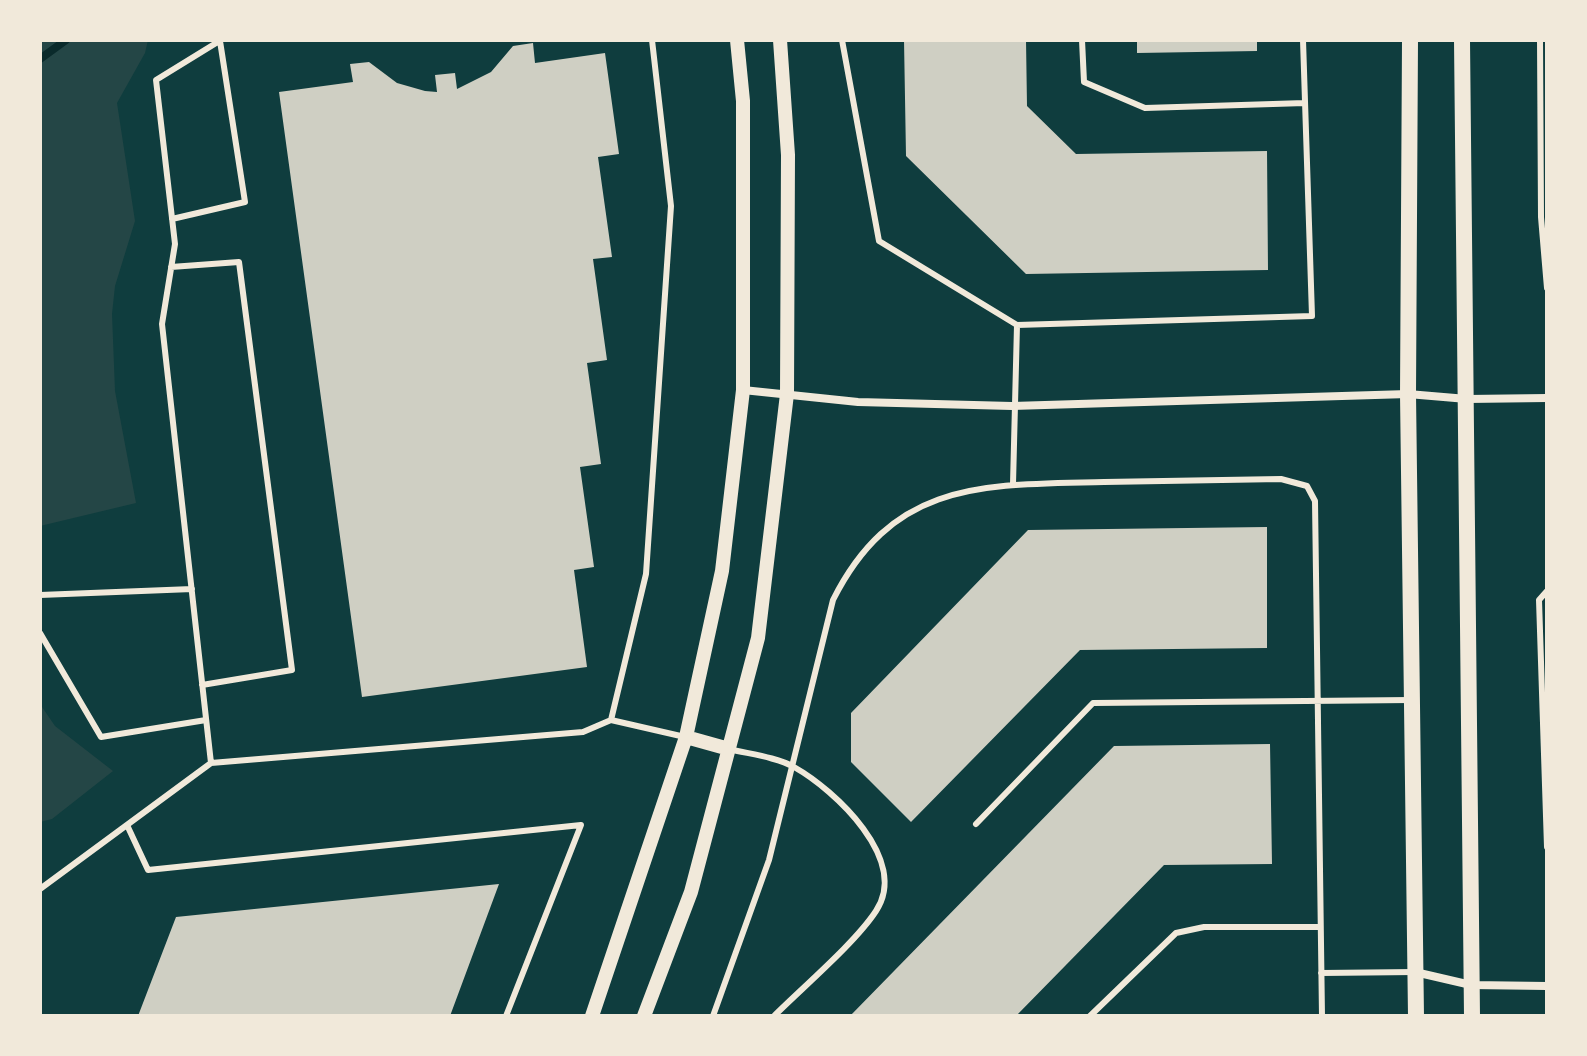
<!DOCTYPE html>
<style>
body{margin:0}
#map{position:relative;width:1587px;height:1056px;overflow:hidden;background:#0f3d3e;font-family:"DM Sans",sans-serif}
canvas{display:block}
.frame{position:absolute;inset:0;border:42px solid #f1e9da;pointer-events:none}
</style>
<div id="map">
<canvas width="1587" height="1056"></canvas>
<div class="frame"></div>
</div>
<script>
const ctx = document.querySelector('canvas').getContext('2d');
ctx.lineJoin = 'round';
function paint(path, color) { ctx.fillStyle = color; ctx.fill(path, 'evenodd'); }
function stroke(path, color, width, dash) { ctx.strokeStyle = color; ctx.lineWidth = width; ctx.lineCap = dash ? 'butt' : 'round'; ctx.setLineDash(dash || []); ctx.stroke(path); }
paint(new Path2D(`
 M 40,40 L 148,40 L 145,53 L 117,103 L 135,221 L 115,286 L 112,314 L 115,391 L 136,503 L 40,526 Z
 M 40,704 L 55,726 L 113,771 L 52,819 L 40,822 Z`), '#244646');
stroke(new Path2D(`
 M 40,59 L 66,40`), '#0a2a2b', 8);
paint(new Path2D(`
 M 904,40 L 1026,40 L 1027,106 L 1076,154 L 1267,151 L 1268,270 L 1026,274 L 906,156 Z
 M 1137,40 L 1257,40 L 1257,51 L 1137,53 Z
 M 533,43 L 535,63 L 605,53 L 619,154 L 598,157 L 612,257 L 593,259 L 607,360 L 587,363 L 601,464 L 580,467 L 594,567 L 574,570 L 587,667 L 362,697 L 279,92 L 353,82 L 350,64 L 369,62 L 397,83 L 425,91 L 437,92 L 435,75 L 455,73 L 457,89 L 491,72 L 513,46 Z
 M 1267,527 L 1267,648 L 1080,650 L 911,822 L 851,762 L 851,713 L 1028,530 Z
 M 1270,744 L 1272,864 L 1164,865 L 1016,1016 L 850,1016 L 1114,746 Z
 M 499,884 L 450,1016 L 138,1016 L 176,917 Z`), '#cfcfc3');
stroke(new Path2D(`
 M 221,40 L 156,80 L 175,244 L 162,324 L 211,763 L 583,732 L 611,720 L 646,574 L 671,206 L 652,40
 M 842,40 L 879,241 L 1017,325
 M 1082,40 L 1084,82 L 1145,108 L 1305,103
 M 1540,40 L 1541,217 L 1547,288
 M 172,219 L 245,202 L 220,41
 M 171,267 L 239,262 L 292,670 L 202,685
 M 1013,484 L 1017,325 L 1312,316 L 1303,40
 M 1547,591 L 1539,600 L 1547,847
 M 40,595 L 192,589
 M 40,633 L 101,737 L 206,720
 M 611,720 L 685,737
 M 729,749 C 749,754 776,757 794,767 C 835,790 910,860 876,911 C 855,943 803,987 774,1016
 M 976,824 L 1093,703 L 1411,700
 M 127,825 L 148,870 L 581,825 L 506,1016
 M 40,889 L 211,763
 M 1321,973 L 1415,972
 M 713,1016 L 769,860 L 833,600 C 894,479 985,485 1104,482 C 1163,481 1222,480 1281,479 L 1307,486 L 1315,501 L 1322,1016
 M 1090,1016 L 1176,933 L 1204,927 L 1320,927`), '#f1e9da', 6);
stroke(new Path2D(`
 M 743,390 L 858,402 L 1012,406 L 1408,394 L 1467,399 L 1547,398
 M 1415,972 L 1471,985 L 1547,986`), '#f1e9da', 8);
stroke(new Path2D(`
 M 686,737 L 729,749
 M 592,1016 L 686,737 L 722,571 L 743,390 L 743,101 L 737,40
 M 644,1016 L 691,892 L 758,638 L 787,394 L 788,155 L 780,40`), '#f1e9da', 14);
stroke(new Path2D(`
 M 1410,40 L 1408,394 L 1416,1016
 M 1462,40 L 1472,1016`), '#f1e9da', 16);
</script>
